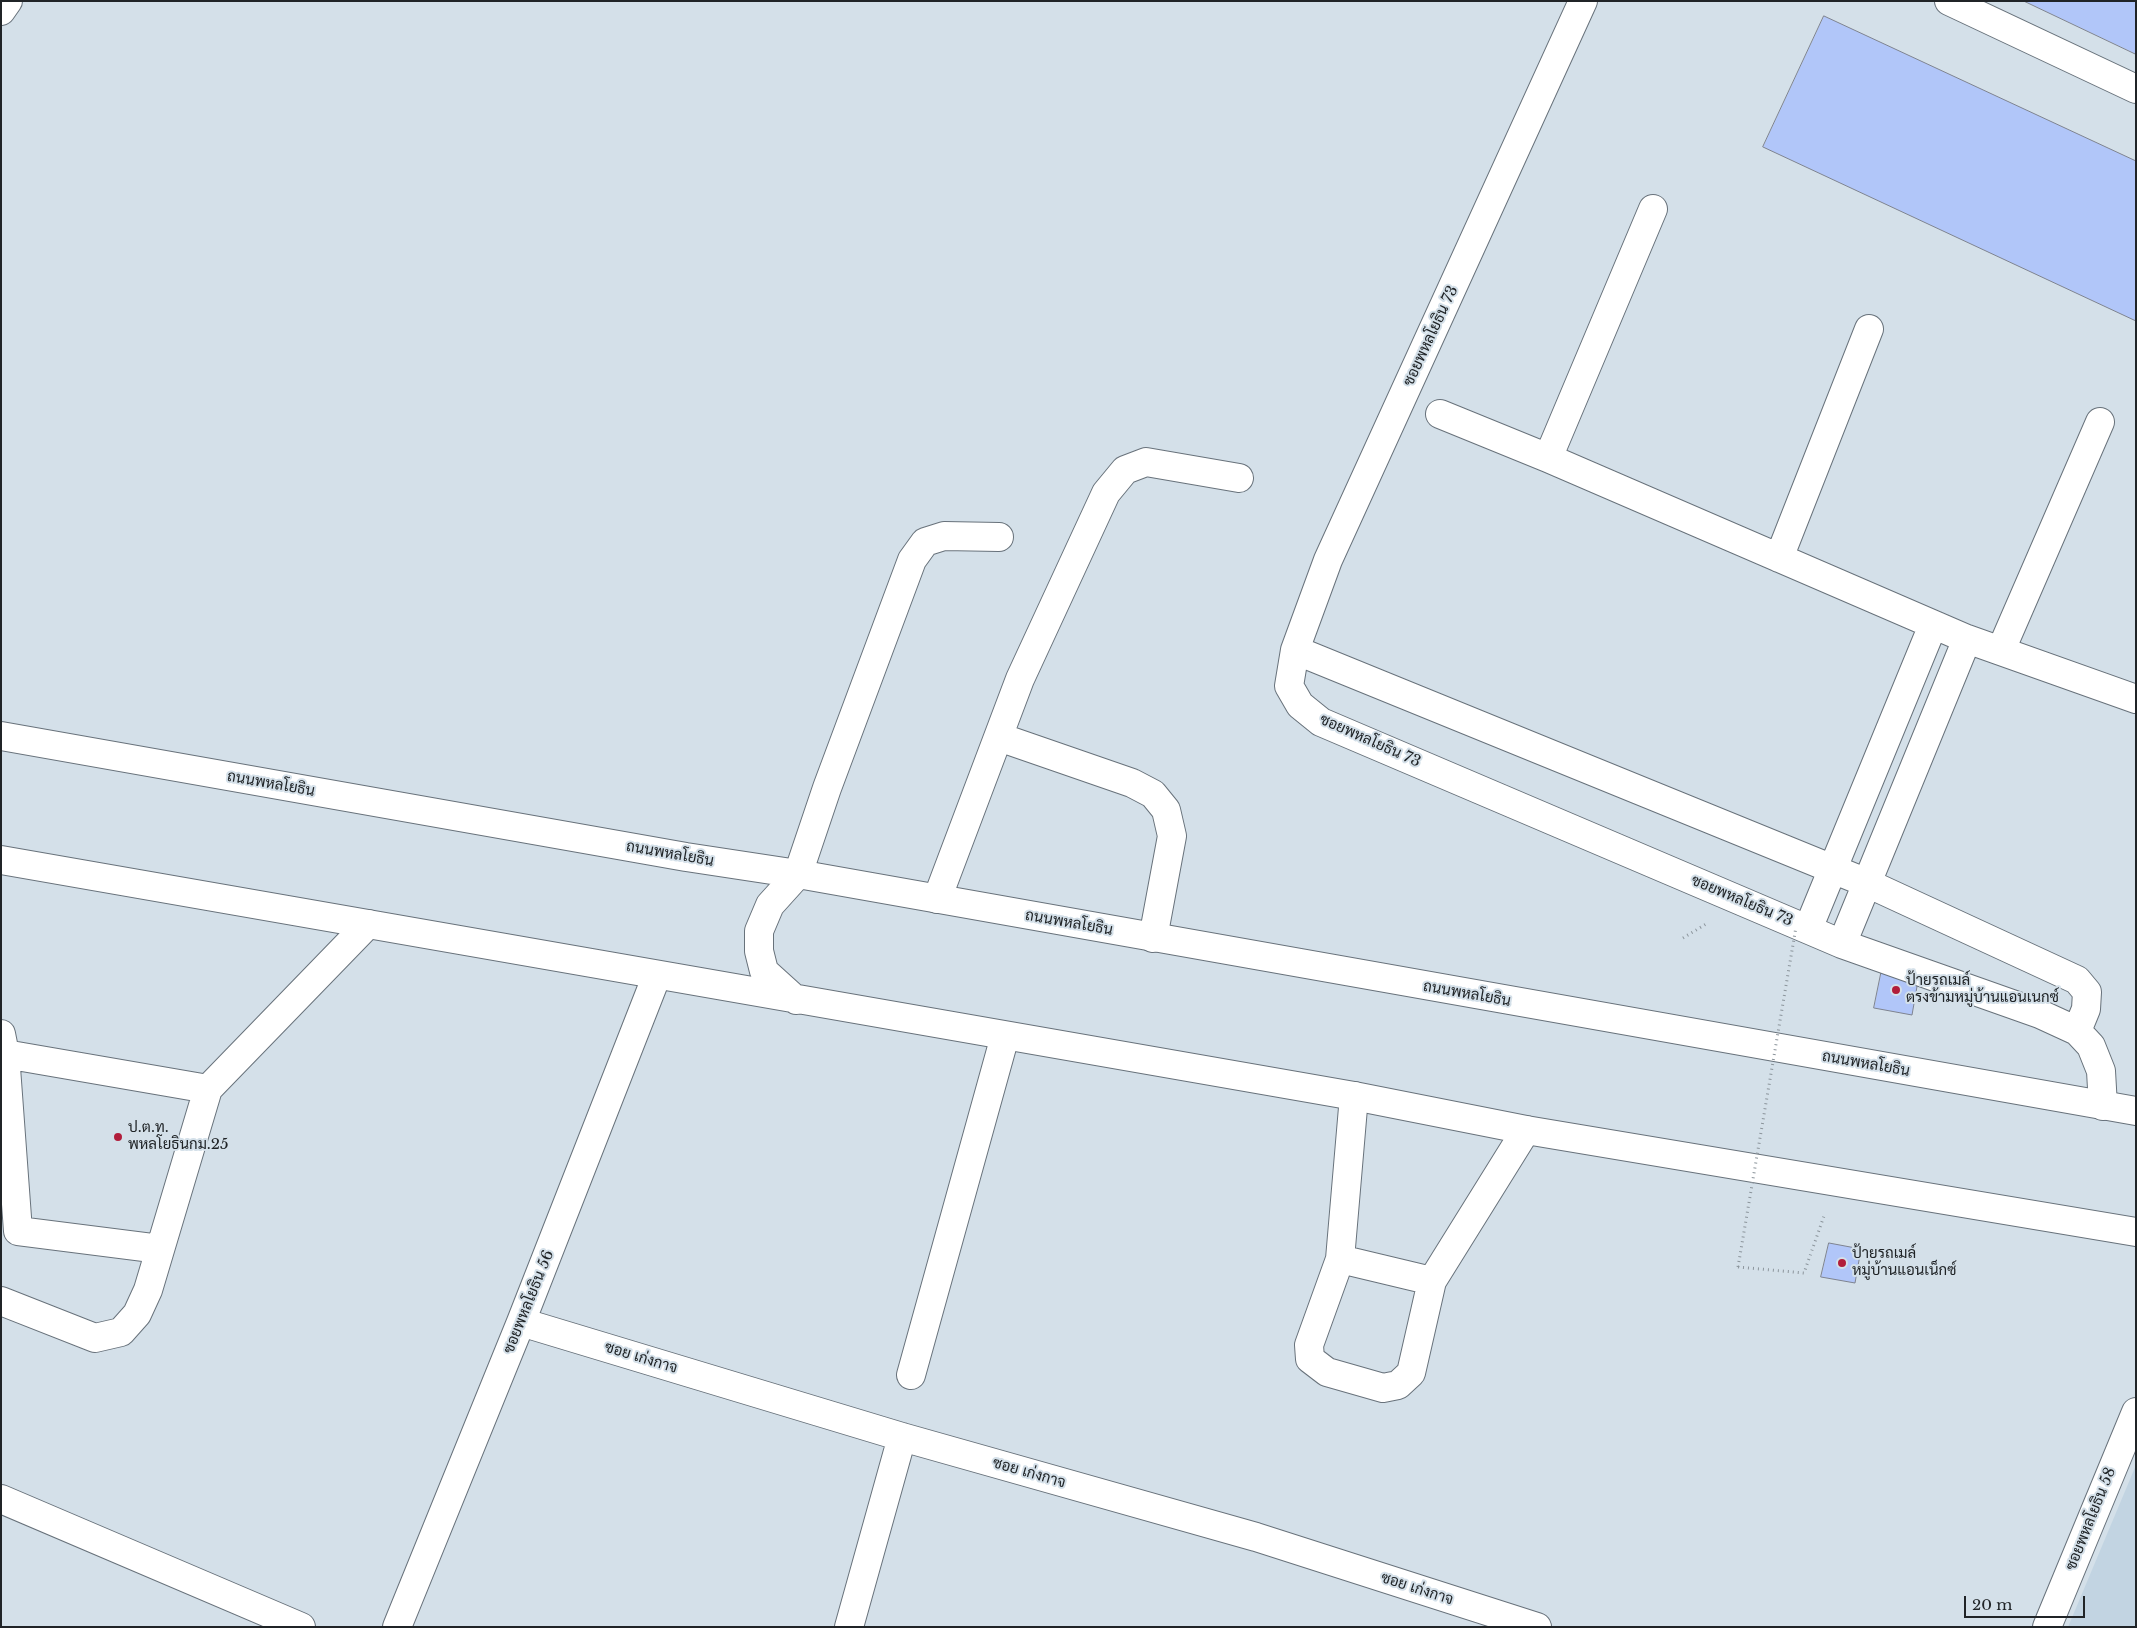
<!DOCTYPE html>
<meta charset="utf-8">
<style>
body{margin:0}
#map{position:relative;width:2137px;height:1628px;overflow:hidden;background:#d4e0e9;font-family:"Libre Baskerville",serif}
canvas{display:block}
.frame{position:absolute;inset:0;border:2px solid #202427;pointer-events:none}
.scale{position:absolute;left:1964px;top:1596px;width:121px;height:22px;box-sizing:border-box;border:2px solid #202427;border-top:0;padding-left:6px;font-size:15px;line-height:18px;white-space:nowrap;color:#202427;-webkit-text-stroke:4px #d4e0e9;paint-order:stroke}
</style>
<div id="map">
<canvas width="2137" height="1628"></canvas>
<div class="frame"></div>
<div class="scale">20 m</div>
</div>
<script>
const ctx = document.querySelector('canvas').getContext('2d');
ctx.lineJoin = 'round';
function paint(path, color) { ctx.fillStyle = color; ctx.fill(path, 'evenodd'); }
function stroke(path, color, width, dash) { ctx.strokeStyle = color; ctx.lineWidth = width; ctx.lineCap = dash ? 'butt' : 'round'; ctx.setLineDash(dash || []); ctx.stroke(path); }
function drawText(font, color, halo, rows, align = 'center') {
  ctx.font = font + ' "Libre Baskerville",Sarabun,serif'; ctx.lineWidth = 4; ctx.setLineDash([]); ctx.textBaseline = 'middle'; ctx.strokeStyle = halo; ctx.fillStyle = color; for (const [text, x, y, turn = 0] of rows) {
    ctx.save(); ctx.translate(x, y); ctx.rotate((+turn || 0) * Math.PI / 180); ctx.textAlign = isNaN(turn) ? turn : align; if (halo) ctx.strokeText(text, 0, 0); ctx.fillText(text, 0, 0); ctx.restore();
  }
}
paint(new Path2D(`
 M 2136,1465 L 2136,1627 L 2068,1627 Z`), '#c2d4e2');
const building = new Path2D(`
 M 2024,1 L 2136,1 L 2136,54 Z
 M 1824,16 L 2136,161 L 2136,321 L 1763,147 Z
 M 1882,969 L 1919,975 L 1912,1015 L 1874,1008 Z
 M 1829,1243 L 1861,1249 L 1855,1283 L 1821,1277 Z`);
paint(building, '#b1c6f9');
stroke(building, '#7e838f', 1);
const minor = new Path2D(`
 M 1583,1 L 1328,560 L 1295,650 L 1289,686 L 1300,705 L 1321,722 L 1842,944 L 2040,1014 L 2077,1031 L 2091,1046 L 2101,1071 L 2103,1106
 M 1949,1 L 2136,89
 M 1,11 L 8,1
 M 1440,414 L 1548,458 L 1967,639 L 2136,699
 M 1548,458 L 1653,209
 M 1779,558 L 1869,329
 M 1295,650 L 1867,883 L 2077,980 L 2087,992 L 2086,1009 L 2077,1031
 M 2001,650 L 2100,422
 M 999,737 L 1132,783 L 1153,794 L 1166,810 L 1172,836 L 1153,938
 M 798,874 L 827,788 L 912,560 L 925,542 L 944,536 L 999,537
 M 937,899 L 1020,679 L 1106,493 L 1125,470 L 1146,462 L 1239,478
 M 1808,929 L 1933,625
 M 1842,944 L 1967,639
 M 1,1034 L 5,1054 L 208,1089 L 368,924
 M 1,1056 L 5,1054 L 18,1231 L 160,1249
 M 1354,1096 L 1340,1259 L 1432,1281 L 1526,1130
 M 1340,1259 L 1309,1345 L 1310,1359 L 1327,1372 L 1383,1388 L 1398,1385 L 1411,1373 L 1432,1281
 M 1,1301 L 95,1338 L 121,1332 L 137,1314 L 148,1290 L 208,1089
 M 521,1322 L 902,1437 L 1256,1537 L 1537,1627
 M 911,1375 L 1005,1036
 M 1,1499 L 301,1627
 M 397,1627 L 521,1322 L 657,975
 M 849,1627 L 902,1437
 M 2047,1627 L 2136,1412`);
const major = new Path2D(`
 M 1,736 L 686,857 L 798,874 L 2136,1111
 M 1,860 L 1354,1096 L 1526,1130 L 2136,1232
 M 796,1000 L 764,971 L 759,951 L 759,931 L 770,905 L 798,874`);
stroke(minor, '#68727b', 30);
stroke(major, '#68727b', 30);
stroke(new Path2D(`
 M 1683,938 L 1706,924
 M 1738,1267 L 1804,1273 L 1824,1216`), '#8c959c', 3, [1, 4]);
stroke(minor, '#fff', 28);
stroke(major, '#fff', 28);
stroke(new Path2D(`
 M 1738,1267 L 1796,927`), '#8c959c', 3, [1, 4]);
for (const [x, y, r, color] of [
 [1896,990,5,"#b11d3b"],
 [118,1137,5,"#b11d3b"],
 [1842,1263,5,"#b11d3b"]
]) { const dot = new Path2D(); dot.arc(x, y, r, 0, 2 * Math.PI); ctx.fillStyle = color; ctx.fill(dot); stroke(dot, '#d4e0e9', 2); }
drawText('15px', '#202427', '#d4e0e9', [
 ["ซอยพหลโยธิน 73",1431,336,-65],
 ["ซอยพหลโยธิน 73",1370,741,24],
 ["ถนนพหลโยธิน",271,784,10],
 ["ถนนพหลโยธิน",670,854,10],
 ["ซอยพหลโยธิน 73",1742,901,23],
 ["ถนนพหลโยธิน",1069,923,10],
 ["ถนนพหลโยธิน",1467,994,10],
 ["ถนนพหลโยธิน",1866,1064,10],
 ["ซอยพหลโยธิน 56",529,1302,-68],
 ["ซอย เก่งกาจ",641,1358,17],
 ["ซอย เก่งกาจ",1029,1473,16],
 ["ซอยพหลโยธิน 58",2091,1519,-68],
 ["ซอย เก่งกาจ",1417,1589,18]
]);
drawText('15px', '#202427', '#d4e0e9', [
 ["ป้ายรถเมล์",1906,981],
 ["ตรงข้ามหมู่บ้านแอนเนกซ์",1906,998],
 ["ป.ต.ท.",128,1128],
 ["พหลโยธินกม.25",128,1145],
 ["ป้ายรถเมล์",1852,1254],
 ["หมู่บ้านแอนเน็กซ์",1852,1271]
], 'left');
</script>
